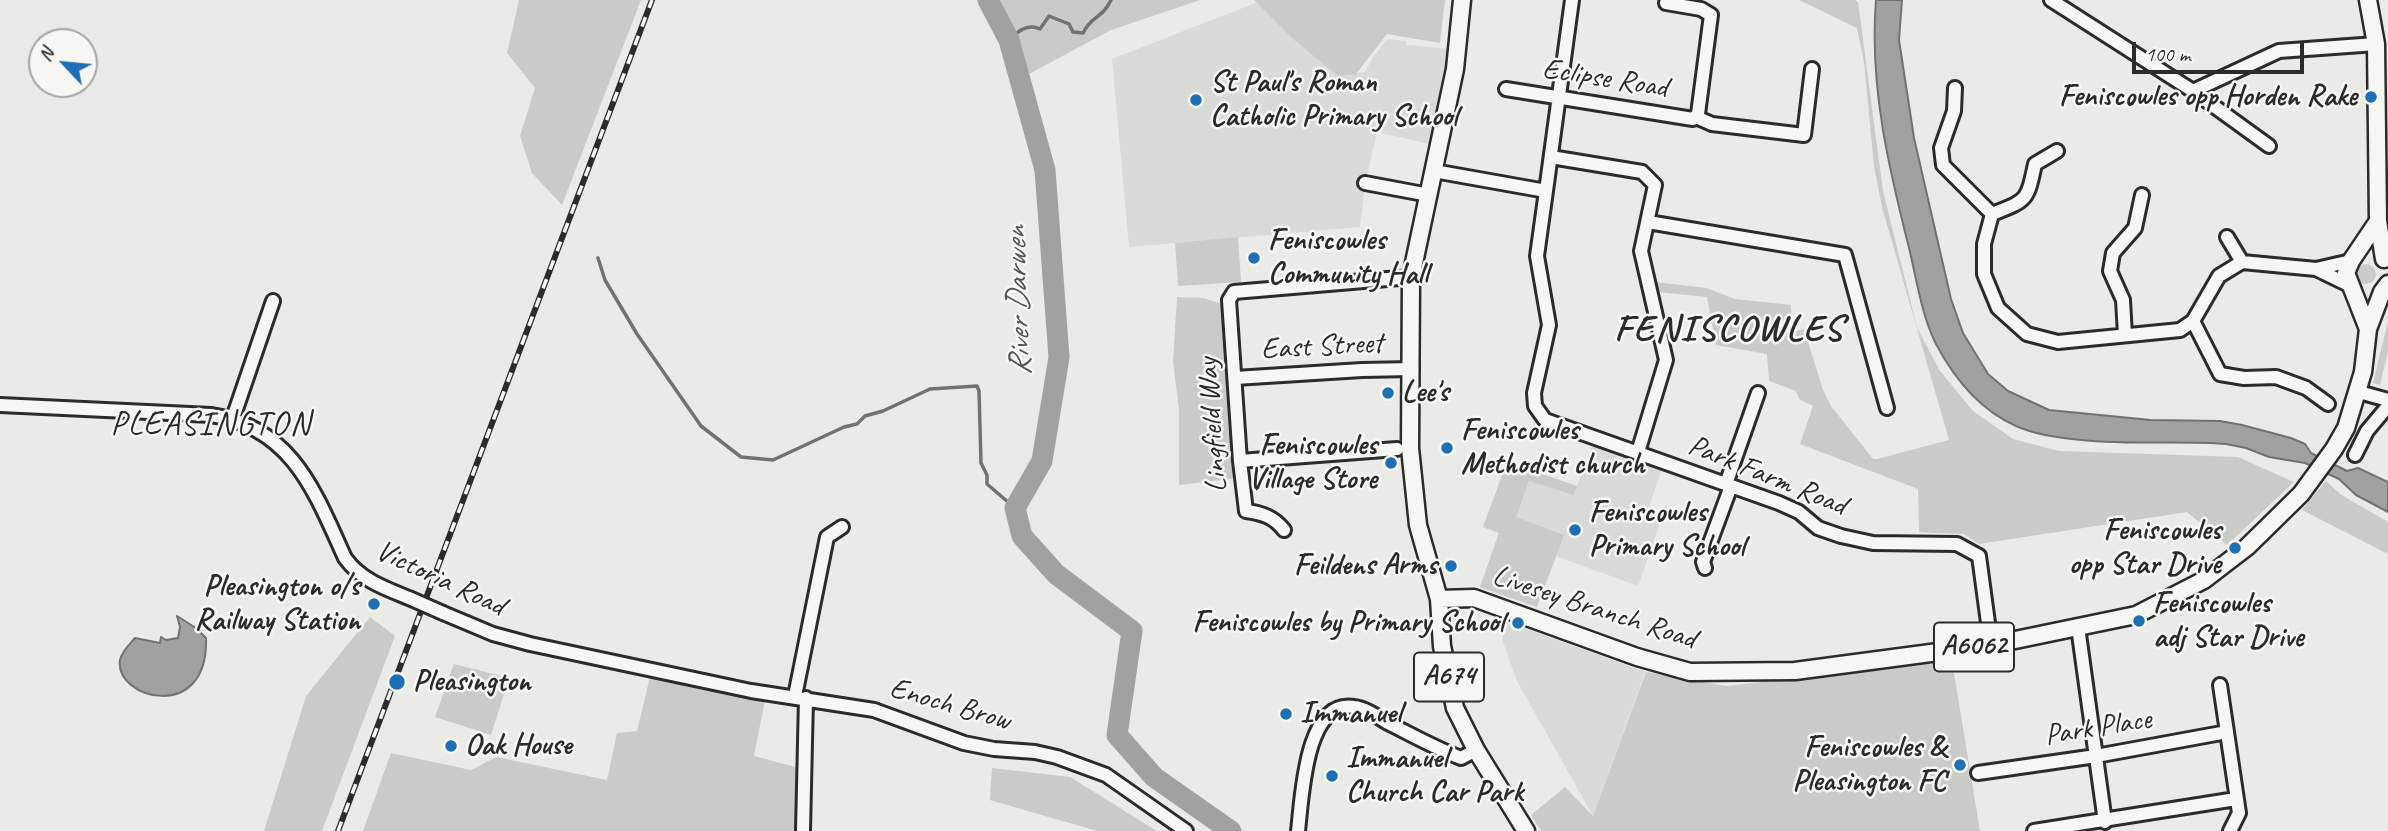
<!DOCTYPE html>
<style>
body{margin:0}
#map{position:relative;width:2388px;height:831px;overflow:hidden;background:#eaeae6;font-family:Caveat,sans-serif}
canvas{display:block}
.north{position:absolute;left:28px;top:28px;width:70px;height:70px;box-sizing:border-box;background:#f6f6f2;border:2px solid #a5a5a2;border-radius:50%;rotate:296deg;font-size:19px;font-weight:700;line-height:28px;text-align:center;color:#2b2b2b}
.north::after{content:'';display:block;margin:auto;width:24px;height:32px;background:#1f6fb2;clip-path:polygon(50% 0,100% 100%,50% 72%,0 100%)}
.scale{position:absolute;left:2132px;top:42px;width:172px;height:32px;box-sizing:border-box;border:4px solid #2b2b2b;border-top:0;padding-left:9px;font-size:21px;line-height:24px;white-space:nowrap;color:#2b2b2b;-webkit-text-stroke:5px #f6f6f2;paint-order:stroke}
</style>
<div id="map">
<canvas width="2388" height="831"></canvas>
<div class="north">N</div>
<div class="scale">100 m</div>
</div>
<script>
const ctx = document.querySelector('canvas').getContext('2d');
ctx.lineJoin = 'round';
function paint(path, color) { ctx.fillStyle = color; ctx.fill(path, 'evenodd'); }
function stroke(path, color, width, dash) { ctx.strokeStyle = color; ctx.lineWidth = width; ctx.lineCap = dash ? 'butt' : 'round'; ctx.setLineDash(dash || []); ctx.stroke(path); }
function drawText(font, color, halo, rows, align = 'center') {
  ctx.font = font + ' Caveat,sans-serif'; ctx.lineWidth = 5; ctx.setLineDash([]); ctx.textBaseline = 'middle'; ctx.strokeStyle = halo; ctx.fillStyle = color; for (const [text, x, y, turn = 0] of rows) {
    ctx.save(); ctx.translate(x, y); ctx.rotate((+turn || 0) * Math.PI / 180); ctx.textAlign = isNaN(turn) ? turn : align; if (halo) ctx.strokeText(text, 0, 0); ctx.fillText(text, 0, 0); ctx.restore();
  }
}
paint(new Path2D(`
 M 1258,2 L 1338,76 L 1365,72 L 1373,57 L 1388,39 L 1406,41 L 1406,45 L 1451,49 L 1447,88 L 1441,88 L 1430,144 L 1377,132 L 1365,184 L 1360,227 L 1129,247 L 1112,59 Z
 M 1592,446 L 1662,469 L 1648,510 L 1663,515 L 1638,586 L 1556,556 L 1537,607 L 1480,587 L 1499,533 L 1483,527 L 1507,462 L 1577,486 Z
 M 1508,622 L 1645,672 L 1593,816 L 1517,681 L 1502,639 Z`), '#dadad6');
paint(new Path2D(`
 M 519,0 L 641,0 L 562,205 L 532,173 L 520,136 L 535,88 L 507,53 Z
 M 998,0 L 1200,0 L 1111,30 L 1029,74 L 1021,49 Z
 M 1254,0 L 1445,0 L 1440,43 L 1387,34 L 1356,74 L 1338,76 L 1292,38 Z
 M 1799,0 L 1855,0 L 1858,2 L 1883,191 L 1917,328 L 1940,371 L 1973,411 L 2013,439 L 2059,451 L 2238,457 L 2294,482 L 2227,545 L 2187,512 L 1979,544 L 1964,534 L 1919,532 L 1918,489 L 1800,444 L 1813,406 L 1799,399 L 1796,391 L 1769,381 L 1767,354 L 1716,345 L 1707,297 L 1657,292 L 1655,282 L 1706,288 L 1735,299 L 1791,305 L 1792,332 L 1804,329 L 1823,390 L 1831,406 L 1873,459 L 1877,459 L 1949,440 L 1882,207 L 1874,166 L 1864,62 L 1857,28 Z
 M 1238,237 L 1241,282 L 1178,286 L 1175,243 Z
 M2356 274a10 10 0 1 1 20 0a10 10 0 1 1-20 0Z
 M 1177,297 L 1203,298 L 1222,304 L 1238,478 L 1179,485 L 1179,410 L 1173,361 Z
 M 2388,321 L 2388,351 L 2380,385 L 2373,383 Z
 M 1507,462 L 1577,486 L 1574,495 L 1529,481 L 1516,517 L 1564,535 L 1537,607 L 1480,587 L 1499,533 L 1483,527 Z
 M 2326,481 L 2340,494 L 2388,522 L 2388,554 L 2302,510 Z
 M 370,617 L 395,636 L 322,831 L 264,831 L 306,696 Z
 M 1952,661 L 1980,831 L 1541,831 L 1531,815 L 1565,787 L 1593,816 L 1646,672 L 1726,686 Z
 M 454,664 L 509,678 L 491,735 L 435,717 Z
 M 650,677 L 765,700 L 754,756 L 799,768 L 797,831 L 363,831 L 391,753 L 471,770 L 496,757 L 607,780 L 617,733 L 637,731 Z
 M 992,768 L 1070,777 L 1157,831 L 1097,831 L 990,800 Z`), '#cacac7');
const water = new Path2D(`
 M 1876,0 L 1902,0 L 1899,40 L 1914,138 L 1951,299 L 1963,333 L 1988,374 L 2008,391 L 2049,410 L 2151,420 L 2220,421 L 2242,425 L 2291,438 L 2305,444 L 2311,453 L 2347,471 L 2358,468 L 2388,482 L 2388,512 L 2356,495 L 2339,479 L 2305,463 L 2269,457 L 2246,448 L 2226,444 C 2175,440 2124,446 2072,439 C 2053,437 2034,434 2016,426 C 1980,410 1954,378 1936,344 C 1922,316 1917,282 1910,252 C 1889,169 1869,86 1876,0 Z
 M 177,616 L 196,628 L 206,638 C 209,724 114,699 120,660 C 122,651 130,644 135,638 L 160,643 L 161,637 L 166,640 L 178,638 L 180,627 Z`);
paint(water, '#a1a19e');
stroke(water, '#727270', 2);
stroke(new Path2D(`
 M 1009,40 C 1018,31 1028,23 1040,29 L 1049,16 L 1069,24 L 1073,32 L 1083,33 C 1092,15 1102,19 1111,0
 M 598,258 L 605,280 L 637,334 L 701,426 L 741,457 L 773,460 L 844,427 L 857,424 L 865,416 L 883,411 L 930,389 L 977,386 L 979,391 L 981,463 L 987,475 L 987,484 L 1015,508`), '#727270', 3.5);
stroke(new Path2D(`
 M 988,0 L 1009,40 L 1045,170 L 1059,357 L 1042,461 L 1015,508 L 1022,536 L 1056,574 L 1132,631 L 1117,735 L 1154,777 L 1231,831`), '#a1a19e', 21);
const minor = new Path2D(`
 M 2051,0 L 2193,91 L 2279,51 L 2376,44
 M 1955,88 L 1954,111 L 1941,148 L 1943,165 L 1992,214 L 1984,244 L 1984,274 L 1998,308 L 2027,334 L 2058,342 L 2180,330 L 2193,321 L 2219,276 L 2242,262 L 2316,269 L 2351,261
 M 1506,89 L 1693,119 L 1698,114 L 1711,15 L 1701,9 L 1666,3
 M 2193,91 L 2269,146
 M 1696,117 L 1712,124 L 1804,135 L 1812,69
 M 1551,157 L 1642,172 L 1655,185 L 1641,251 L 1666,360 L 1638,452
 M 1434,171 L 1546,191 L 1537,256 L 1549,325 L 1534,393 L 1535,406 L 1545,420 L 1779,503 L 1799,512 L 1818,528 L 1841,536 L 1873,543 L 1957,544 L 1979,556 L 1991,645
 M 1365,183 L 1429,195
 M 1546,191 L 1572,0
 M 1992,214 C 2027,200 2027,202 2035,164 L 2057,151
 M 1648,222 L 1845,255 L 1887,408
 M 2227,237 L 2242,262
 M 2316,269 L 2349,285
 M 2193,321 L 2220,374 L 2244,378 L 2276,377 L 2306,388 L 2328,404
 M 2125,335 L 2123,300 L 2110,271 L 2113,253 L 2135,228 L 2142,195
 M 1235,378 L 1362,370 L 1412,369
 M 2359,392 L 2388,400
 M 0,405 L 211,415 C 292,427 315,492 345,558 C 361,580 384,588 409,598
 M 233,418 L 273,301
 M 2355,455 L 2367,431 L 2388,406
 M 1240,461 L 1397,449
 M 1726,484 L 1758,393
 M 1284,530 C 1274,517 1262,513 1246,511 L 1240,461 L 1229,300 L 1234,292 L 1411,277
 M 1705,568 L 1703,562 L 1731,486
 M 443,613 L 493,634 L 530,644 L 751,691 L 874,710 L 964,743 L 994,749 L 1035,752 L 1057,757 L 1106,775 L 1186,831
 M 2078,627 L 2105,822
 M 2220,685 L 2239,813 L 2230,831
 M 795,696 L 827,537 L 842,527
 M 1978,773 L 2096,756 L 2227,732
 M 803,831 L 806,698
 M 1298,831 C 1302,798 1305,699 1354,707 C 1365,708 1378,717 1388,723 C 1412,735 1435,748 1461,758 L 1476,750
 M 2034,831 L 2236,799`);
const major = new Path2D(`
 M 1462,0 L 1455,69 L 1411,277 L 1410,448 L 1418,525 L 1439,599 L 1442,646 L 1455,708 L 1476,750 L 1526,831
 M 2368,0 L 2376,44 L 2378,221 L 2384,259
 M 2368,329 L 2346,273 L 2351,261 L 2378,221
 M 1439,599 L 1474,598 L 1637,657 L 1690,672 L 1795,671 L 1991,645 L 2136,615 L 2204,580 L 2247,547 L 2301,494 L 2334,449 L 2346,428 L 2363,372 L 2368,329 L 2382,292 L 2388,284`);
stroke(minor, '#2b2b2b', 18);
stroke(major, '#2b2b2b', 21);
stroke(minor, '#f6f6f2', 12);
stroke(major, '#f6f6f2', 16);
const rail = new Path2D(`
 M 338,831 L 652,0`);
stroke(rail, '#2b2b2b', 6);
stroke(rail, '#f6f6f2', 3.5, [10]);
const minorBridge = new Path2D(`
 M 409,598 L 443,613`);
stroke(minorBridge, '#2b2b2b', 18, []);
stroke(minorBridge, '#f6f6f2', 12);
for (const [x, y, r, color] of [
 [2371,97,7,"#1f6fb2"],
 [1196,100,7,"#1f6fb2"],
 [1254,258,7,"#1f6fb2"],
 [1388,393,7,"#1f6fb2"],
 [1447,448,7,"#1f6fb2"],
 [1391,463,7,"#1f6fb2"],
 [1575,530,7,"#1f6fb2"],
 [2235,548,7,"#1f6fb2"],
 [1451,566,7,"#1f6fb2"],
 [374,604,7,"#1f6fb2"],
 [2139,621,7,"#1f6fb2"],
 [1518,623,7,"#1f6fb2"],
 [397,682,9,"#1f6fb2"],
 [1286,714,7,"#1f6fb2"],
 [451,746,7,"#1f6fb2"],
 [1960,765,7,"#1f6fb2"],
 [1332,776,7,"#1f6fb2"]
]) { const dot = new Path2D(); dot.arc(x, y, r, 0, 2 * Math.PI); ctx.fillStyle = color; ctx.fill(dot); stroke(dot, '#f6f6f2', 2.5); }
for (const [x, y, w] of [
 [1974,647,80],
 [1449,677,70]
]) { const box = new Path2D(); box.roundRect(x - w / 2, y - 24.5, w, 49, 5); ctx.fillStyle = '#f6f6f2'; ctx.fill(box); stroke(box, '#2b2b2b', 2); }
drawText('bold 28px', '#2b2b2b', null, [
 ["A6062",1974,647],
 ["A674",1449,677]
]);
drawText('30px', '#2b2b2b', '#f6f6f2', [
 ["Eclipse Road",1605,79,9],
 ["East Street",1322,347,-3],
 ["Lingfield Way",1213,425,-94],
 ["Park Farm Road",1767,476,22],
 ["Victoria Road",440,579,25],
 ["Livesey Branch Road",1594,608,18],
 ["Enoch Brow",950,705,16],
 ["Park Place",2098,728,-9]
]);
drawText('bold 30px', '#2b2b2b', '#f6f6f2', [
 ["St Paul's Roman",1210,83],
 ["Catholic Primary School",1210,117],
 ["Feniscowles opp Horden Rake",2357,97,"right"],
 ["Feniscowles",1268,241],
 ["Community Hall",1268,275],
 ["Lee's",1402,393],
 ["Feniscowles",1461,431],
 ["Methodist church",1461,465],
 ["Feniscowles",1377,446,"right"],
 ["Village Store",1377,480,"right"],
 ["Feniscowles",1589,513],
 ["Primary School",1589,547],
 ["Feniscowles",2221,531,"right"],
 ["opp Star Drive",2221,565,"right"],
 ["Feildens Arms",1437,566,"right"],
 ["Pleasington o/s",360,587,"right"],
 ["Railway Station",360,621,"right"],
 ["Feniscowles",2153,604],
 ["adj Star Drive",2153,638],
 ["Feniscowles by Primary School",1504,623,"right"],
 ["Pleasington",413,682],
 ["Immanuel",1300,714],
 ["Oak House",465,746],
 ["Feniscowles &",1946,748,"right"],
 ["Pleasington FC",1946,782,"right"],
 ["Immanuel",1346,759],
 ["Church Car Park",1346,793]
], 'left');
drawText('italic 32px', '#545453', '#f6f6f2', [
 ["River Darwen",1019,301,-92]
]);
ctx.letterSpacing = '2px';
drawText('33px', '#2b2b2b', '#f6f6f2', [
 ["PLEASINGTON",211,425]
]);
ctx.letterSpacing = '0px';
ctx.letterSpacing = '2px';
drawText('bold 37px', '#2b2b2b', '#f6f6f2', [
 ["FENISCOWLES",1729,330]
]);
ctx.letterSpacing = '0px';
</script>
